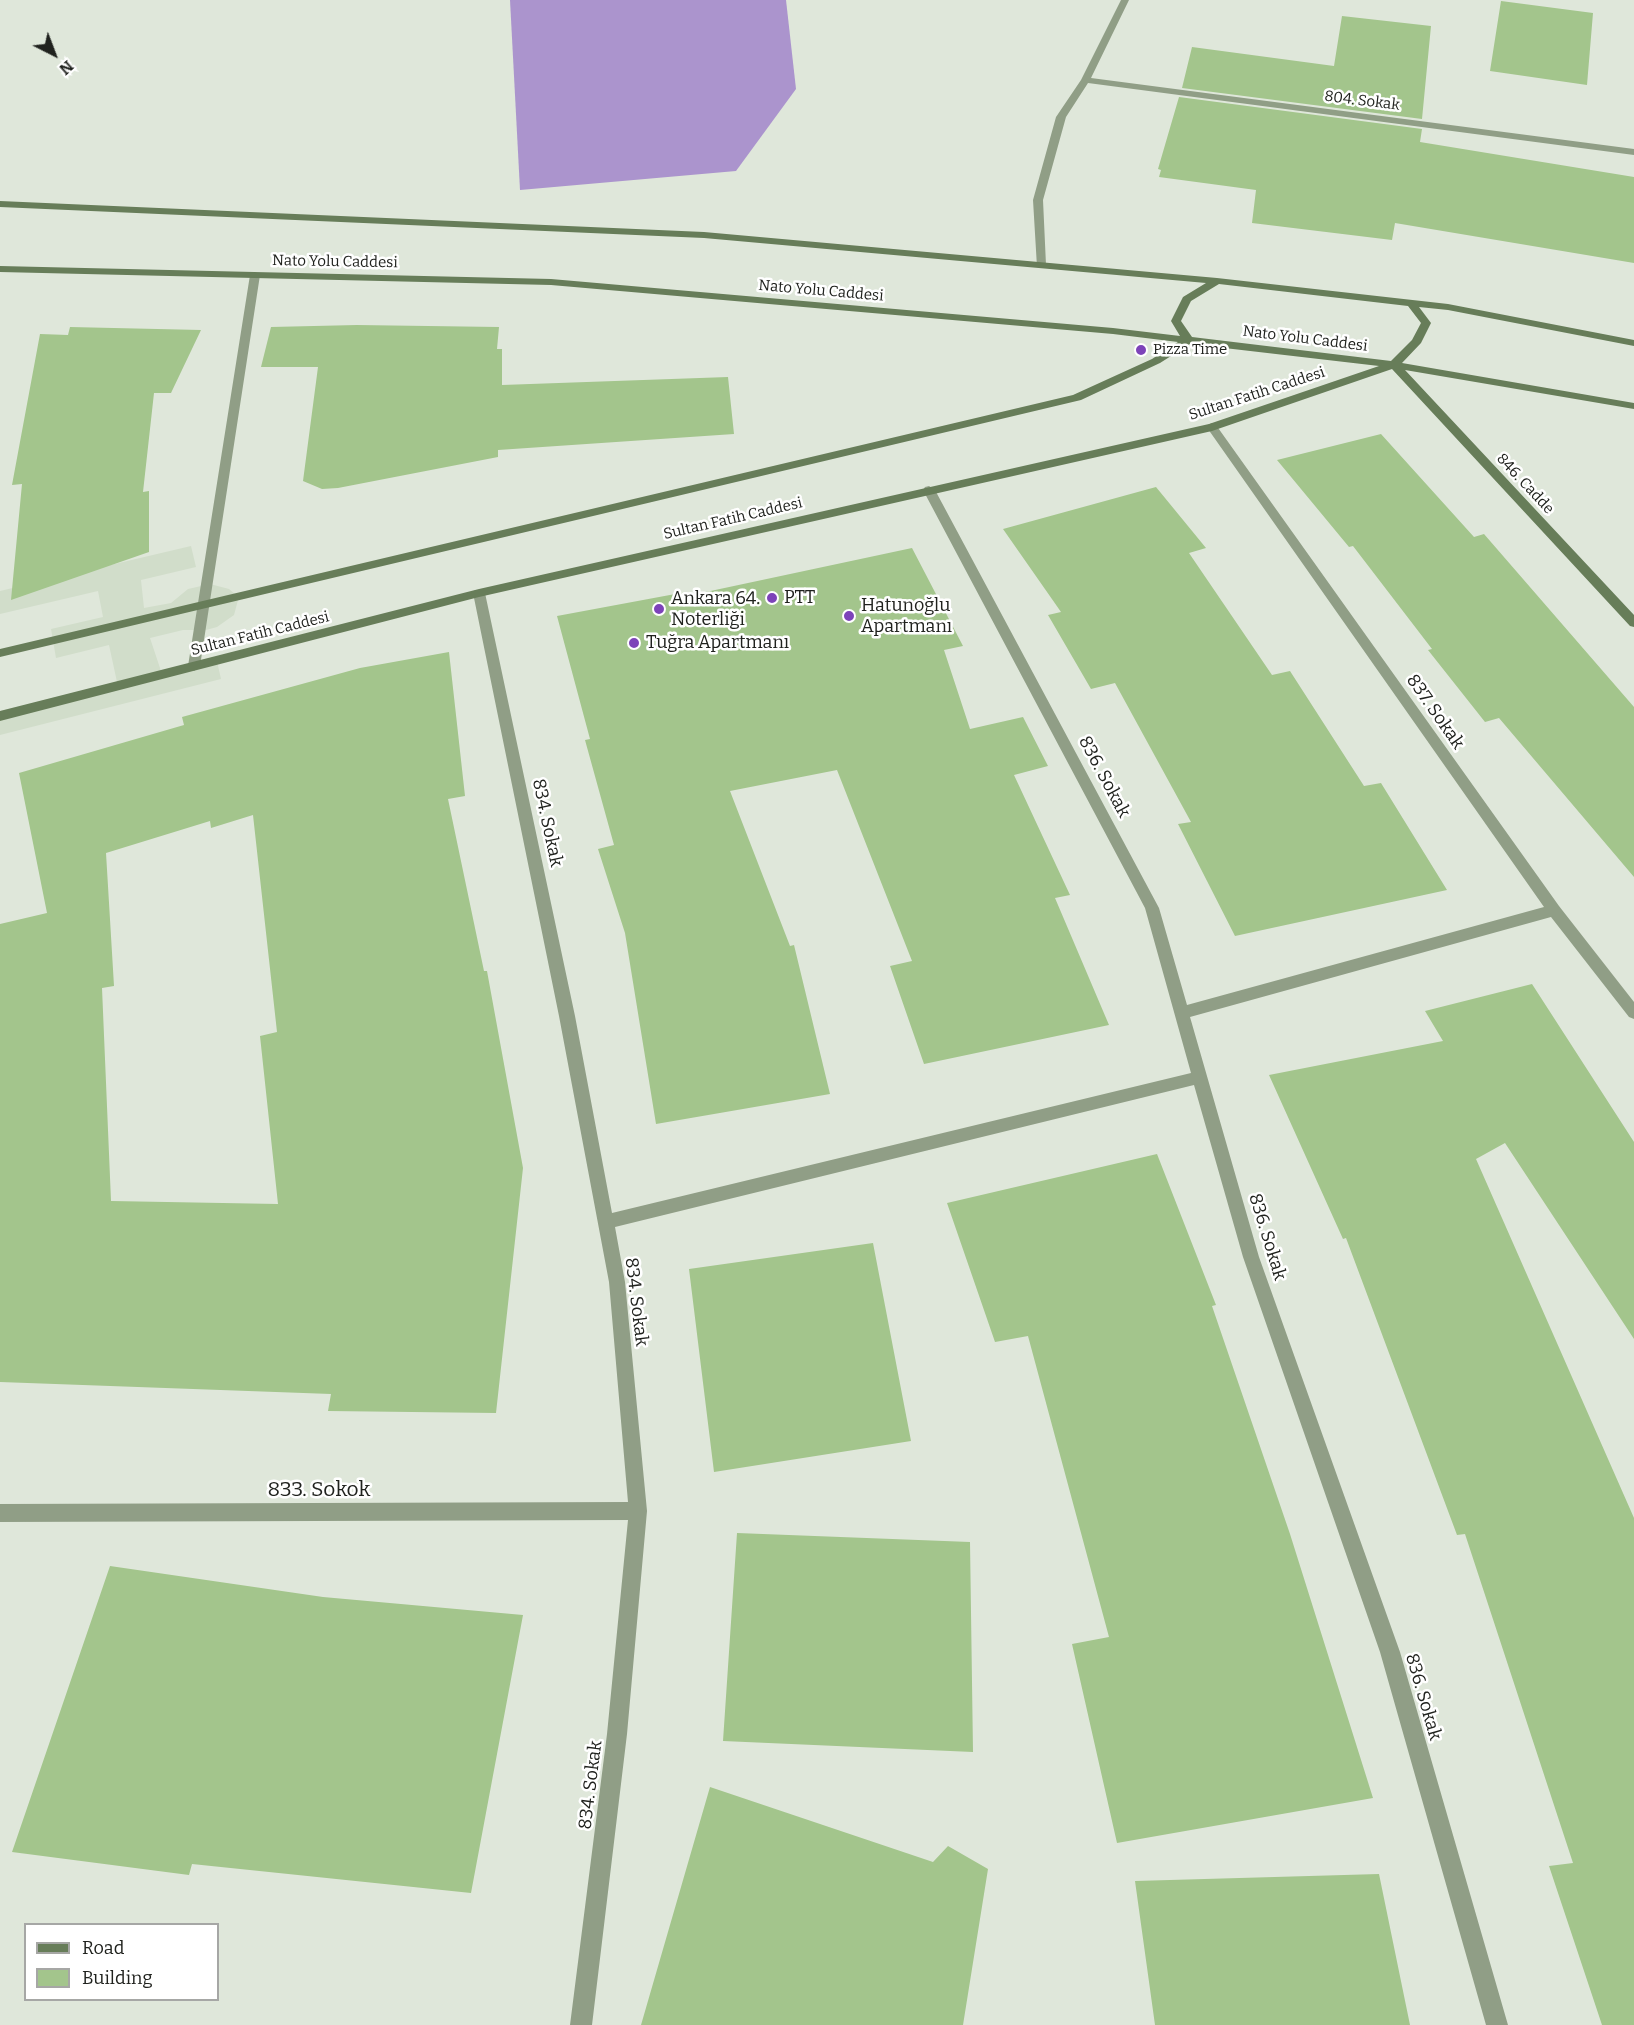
<!DOCTYPE html>
<meta charset="utf-8">
<style>
body{margin:0}
#map{position:relative;width:1634px;height:2025px;overflow:hidden;background:#dfe7da;font-family:Bitter,serif}
canvas{display:block}
.legend{position:absolute;left:24px;top:1923px;width:195px;height:78px;box-sizing:border-box;background:#fff;border:2px solid #a6a7a5;margin:0;padding:8px 10px;list-style:none;font-size:18px;color:#20221e}
.legend li{display:flex;align-items:center;gap:12px;height:30px}
.legend b{width:30px;border:2px solid #a6a7a5}
.north{position:absolute;left:24px;top:24px;width:60px;height:60px;-webkit-text-stroke:4px #fff;paint-order:stroke;rotate:138deg;font-size:16px;font-weight:700;line-height:24px;text-align:center;color:#20221e}
.north::after{content:'';display:block;margin:auto;width:21px;height:27px;background:#20221e;clip-path:polygon(50% 0,100% 100%,50% 72%,0 100%)}
</style>
<div id="map">
<canvas width="1634" height="2025"></canvas>
<ul class="legend">
<li><b style="height:8px;background:#677d59"></b>Road</li>
<li><b style="height:16px;background:#a3c58c"></b>Building</li>
</ul>
<div class="north">N</div>
</div>
<script>
const ctx = document.querySelector('canvas').getContext('2d');
ctx.lineJoin = 'round';
function paint(path, color) { ctx.fillStyle = color; ctx.fill(path, 'evenodd'); }
function stroke(path, color, width, dash) { ctx.strokeStyle = color; ctx.lineWidth = width; ctx.lineCap = dash ? 'butt' : 'round'; ctx.setLineDash(dash || []); ctx.stroke(path); }
function drawText(font, color, halo, rows, align = 'center') {
  ctx.font = font + ' Bitter,serif'; ctx.lineWidth = 5; ctx.setLineDash([]); ctx.textBaseline = 'middle'; ctx.strokeStyle = halo; ctx.fillStyle = color; for (const [text, x, y, turn = 0] of rows) {
    ctx.save(); ctx.translate(x, y); ctx.rotate((+turn || 0) * Math.PI / 180); ctx.textAlign = isNaN(turn) ? turn : align; if (halo) ctx.strokeText(text, 0, 0); ctx.fillText(text, 0, 0); ctx.restore();
  }
}
paint(new Path2D(`
 M 191,546 L 196,567 L 141,580 L 144,608 L 171,603 L 188,589 L 210,584 L 229,589 L 235,594 L 238,600 L 234,615 L 217,627 L 206,630 L 183,630 L 150,638 L 161,671 L 216,657 L 221,679 L 0,735 L 0,711 L 117,682 L 109,645 L 56,658 L 51,629 L 103,617 L 98,591 L 0,614 L 0,591 Z`), '#d1ddca');
paint(new Path2D(`
 M 510,0 L 786,0 L 796,89 L 736,171 L 520,190 Z`), '#ab94cd');
paint(new Path2D(`
 M 1501,1 L 1593,13 L 1587,85 L 1490,71 Z
 M 1342,16 L 1431,26 L 1422,119 L 1182,88 L 1192,47 L 1334,66 Z
 M 1179,97 L 1422,129 L 1420,142 L 1634,177 L 1634,263 L 1395,223 L 1392,240 L 1252,223 L 1256,190 L 1159,177 L 1161,170 L 1158,169 Z
 M 357,325 L 499,327 L 497,349 L 502,349 L 502,385 L 728,377 L 734,434 L 498,450 L 498,457 L 338,488 L 322,489 L 303,481 L 318,367 L 261,367 L 271,327 Z
 M 70,327 L 201,330 L 171,393 L 154,393 L 143,492 L 149,491 L 149,552 L 11,600 L 22,484 L 12,485 L 40,334 L 68,335 Z
 M 1381,434 L 1474,537 L 1484,534 L 1634,707 L 1634,877 L 1499,718 L 1485,722 L 1428,650 L 1432,649 L 1353,546 L 1349,547 L 1277,460 Z
 M 1156,487 L 1206,548 L 1189,553 L 1272,675 L 1290,671 L 1364,786 L 1381,783 L 1447,890 L 1235,936 L 1178,824 L 1191,822 L 1115,683 L 1091,689 L 1048,615 L 1061,612 L 1003,529 Z
 M 912,548 L 963,646 L 944,650 L 970,729 L 1023,717 L 1048,766 L 1014,775 L 1070,895 L 1055,898 L 1109,1025 L 924,1064 L 890,966 L 912,961 L 837,770 L 730,791 L 790,946 L 794,945 L 830,1094 L 656,1124 L 625,933 L 598,849 L 614,845 L 585,740 L 590,739 L 557,616 L 686,592 L 687,596 Z
 M 449,652 L 465,796 L 448,799 L 484,971 L 487,971 L 523,1168 L 496,1413 L 328,1411 L 331,1394 L 0,1382 L 0,924 L 47,913 L 19,773 L 184,725 L 182,717 L 360,668 ZM 253,815 L 277,1032 L 260,1036 L 278,1204 L 111,1201 L 102,988 L 114,986 L 106,853 L 210,821 L 211,828 Z
 M 1532,984 L 1634,1142 L 1634,1339 L 1505,1143 L 1476,1159 L 1634,1518 L 1634,2025 L 1602,2025 L 1549,1866 L 1573,1863 L 1465,1534 L 1457,1535 L 1346,1238 L 1343,1239 L 1269,1075 L 1443,1041 L 1425,1011 Z
 M 1157,1154 L 1216,1305 L 1212,1306 L 1290,1534 L 1373,1798 L 1117,1843 L 1072,1644 L 1109,1637 L 1028,1336 L 995,1342 L 947,1203 Z
 M 873,1243 L 911,1441 L 714,1472 L 689,1269 Z
 M 737,1533 L 970,1542 L 973,1752 L 723,1741 Z
 M 110,1566 L 323,1597 L 523,1615 L 471,1893 L 192,1864 L 189,1875 L 12,1852 Z
 M 710,1787 L 933,1862 L 948,1846 L 988,1869 L 963,2025 L 641,2025 Z
 M 1379,1874 L 1410,2025 L 1155,2025 L 1135,1881 Z`), '#a3c58c');
paint(new Path2D(`
 M 1121,0 L 1129,0 L 1091,78 L 1634,149 L 1634,155 L 1088,83 L 1066,117 L 1043,200 L 1046,265 L 1037,267 L 1033,200 L 1056,117 L 1081,80 Z
 M 255,272 L 260,275 L 200,666 L 194,671 L 188,666 L 250,275 Z
 M 1212,423 L 1216,425 L 1559,906 L 1634,1002 L 1634,1019 L 1629,1017 L 1551,917 L 1190,1017 L 1259,1257 L 1400,1652 L 1508,2025 L 1486,2025 L 1380,1652 L 1243,1257 L 1194,1085 L 615,1227 L 625,1282 L 647,1511 L 627,1734 L 592,2025 L 570,2025 L 607,1734 L 628,1520 L 0,1522 L 0,1504 L 628,1502 L 609,1282 L 559,1016 L 473,593 L 475,590 L 483,590 L 485,593 L 575,1016 L 612,1213 L 1191,1073 L 1145,908 L 923,490 L 925,487 L 929,486 L 935,490 L 1159,908 L 1187,1005 L 1544,907 L 1208,429 L 1208,425 Z`), '#909e86');
paint(new Path2D(`
 M 0,201 L 704,232 L 1217,278 L 1448,304 L 1634,340 L 1634,346 L 1448,310 L 1419,307 L 1431,323 L 1421,343 L 1402,363 L 1634,403 L 1634,409 L 1405,370 L 1634,615 L 1634,627 L 1630,626 L 1392,369 L 1212,431 L 479,597 L 0,721 L 0,711 L 479,589 L 1209,424 L 1379,366 L 1190,344 L 1160,363 L 1081,400 L 0,657 L 0,649 L 1073,395 L 1152,359 L 1178,342 L 1113,334 L 551,285 L 0,272 L 0,266 L 551,279 L 1113,328 L 1180,336 L 1171,321 L 1183,297 L 1206,283 L 704,238 L 0,207 ZM 1219,284 L 1408,306 L 1421,323 L 1412,340 L 1391,361 L 1192,337 L 1181,321 L 1191,301 Z`), '#677d59');
for (const [x, y, r, color] of [
 [1141,350,6,"#7d43b9"],
 [772,598,6,"#7d43b9"],
 [659,609,6,"#7d43b9"],
 [849,616,6,"#7d43b9"],
 [634,643,6,"#7d43b9"]
]) { const dot = new Path2D(); dot.arc(x, y, r, 0, 2 * Math.PI); ctx.fillStyle = color; ctx.fill(dot); stroke(dot, '#fff', 2); }
drawText('15px', '#20221e', '#fff', [
 ["804. Sokak",1362,101,7],
 ["Nato Yolu Caddesi",335,262,1],
 ["Nato Yolu Caddesi",821,291,5],
 ["Nato Yolu Caddesi",1305,339,7],
 ["Sultan Fatih Caddesi",1257,394,-18],
 ["846. Cadde",1525,484,47],
 ["Sultan Fatih Caddesi",733,519,-13],
 ["Sultan Fatih Caddesi",260,634,-14]
]);
drawText('15px', '#20221e', '#fff', [
 ["Pizza Time",1153,350]
], 'left');
drawText('18px', '#20221e', '#fff', [
 ["PTT",784,598],
 ["Ankara 64.",671,599],
 ["Noterliği",671,620],
 ["Hatunoğlu",861,606],
 ["Apartmanı",861,627],
 ["Tuğra Apartmanı",646,643]
], 'left');
drawText('18px', '#20221e', '#fff', [
 ["837. Sokak",1435,712,55],
 ["836. Sokak",1104,777,62],
 ["834. Sokak",547,823,78],
 ["836. Sokak",1267,1237,73],
 ["834. Sokak",636,1302,83],
 ["836. Sokak",1423,1697,74],
 ["834. Sokak",591,1785,-83]
]);
drawText('21px', '#20221e', '#fff', [
 ["833. Sokok",319,1490]
]);
</script>
